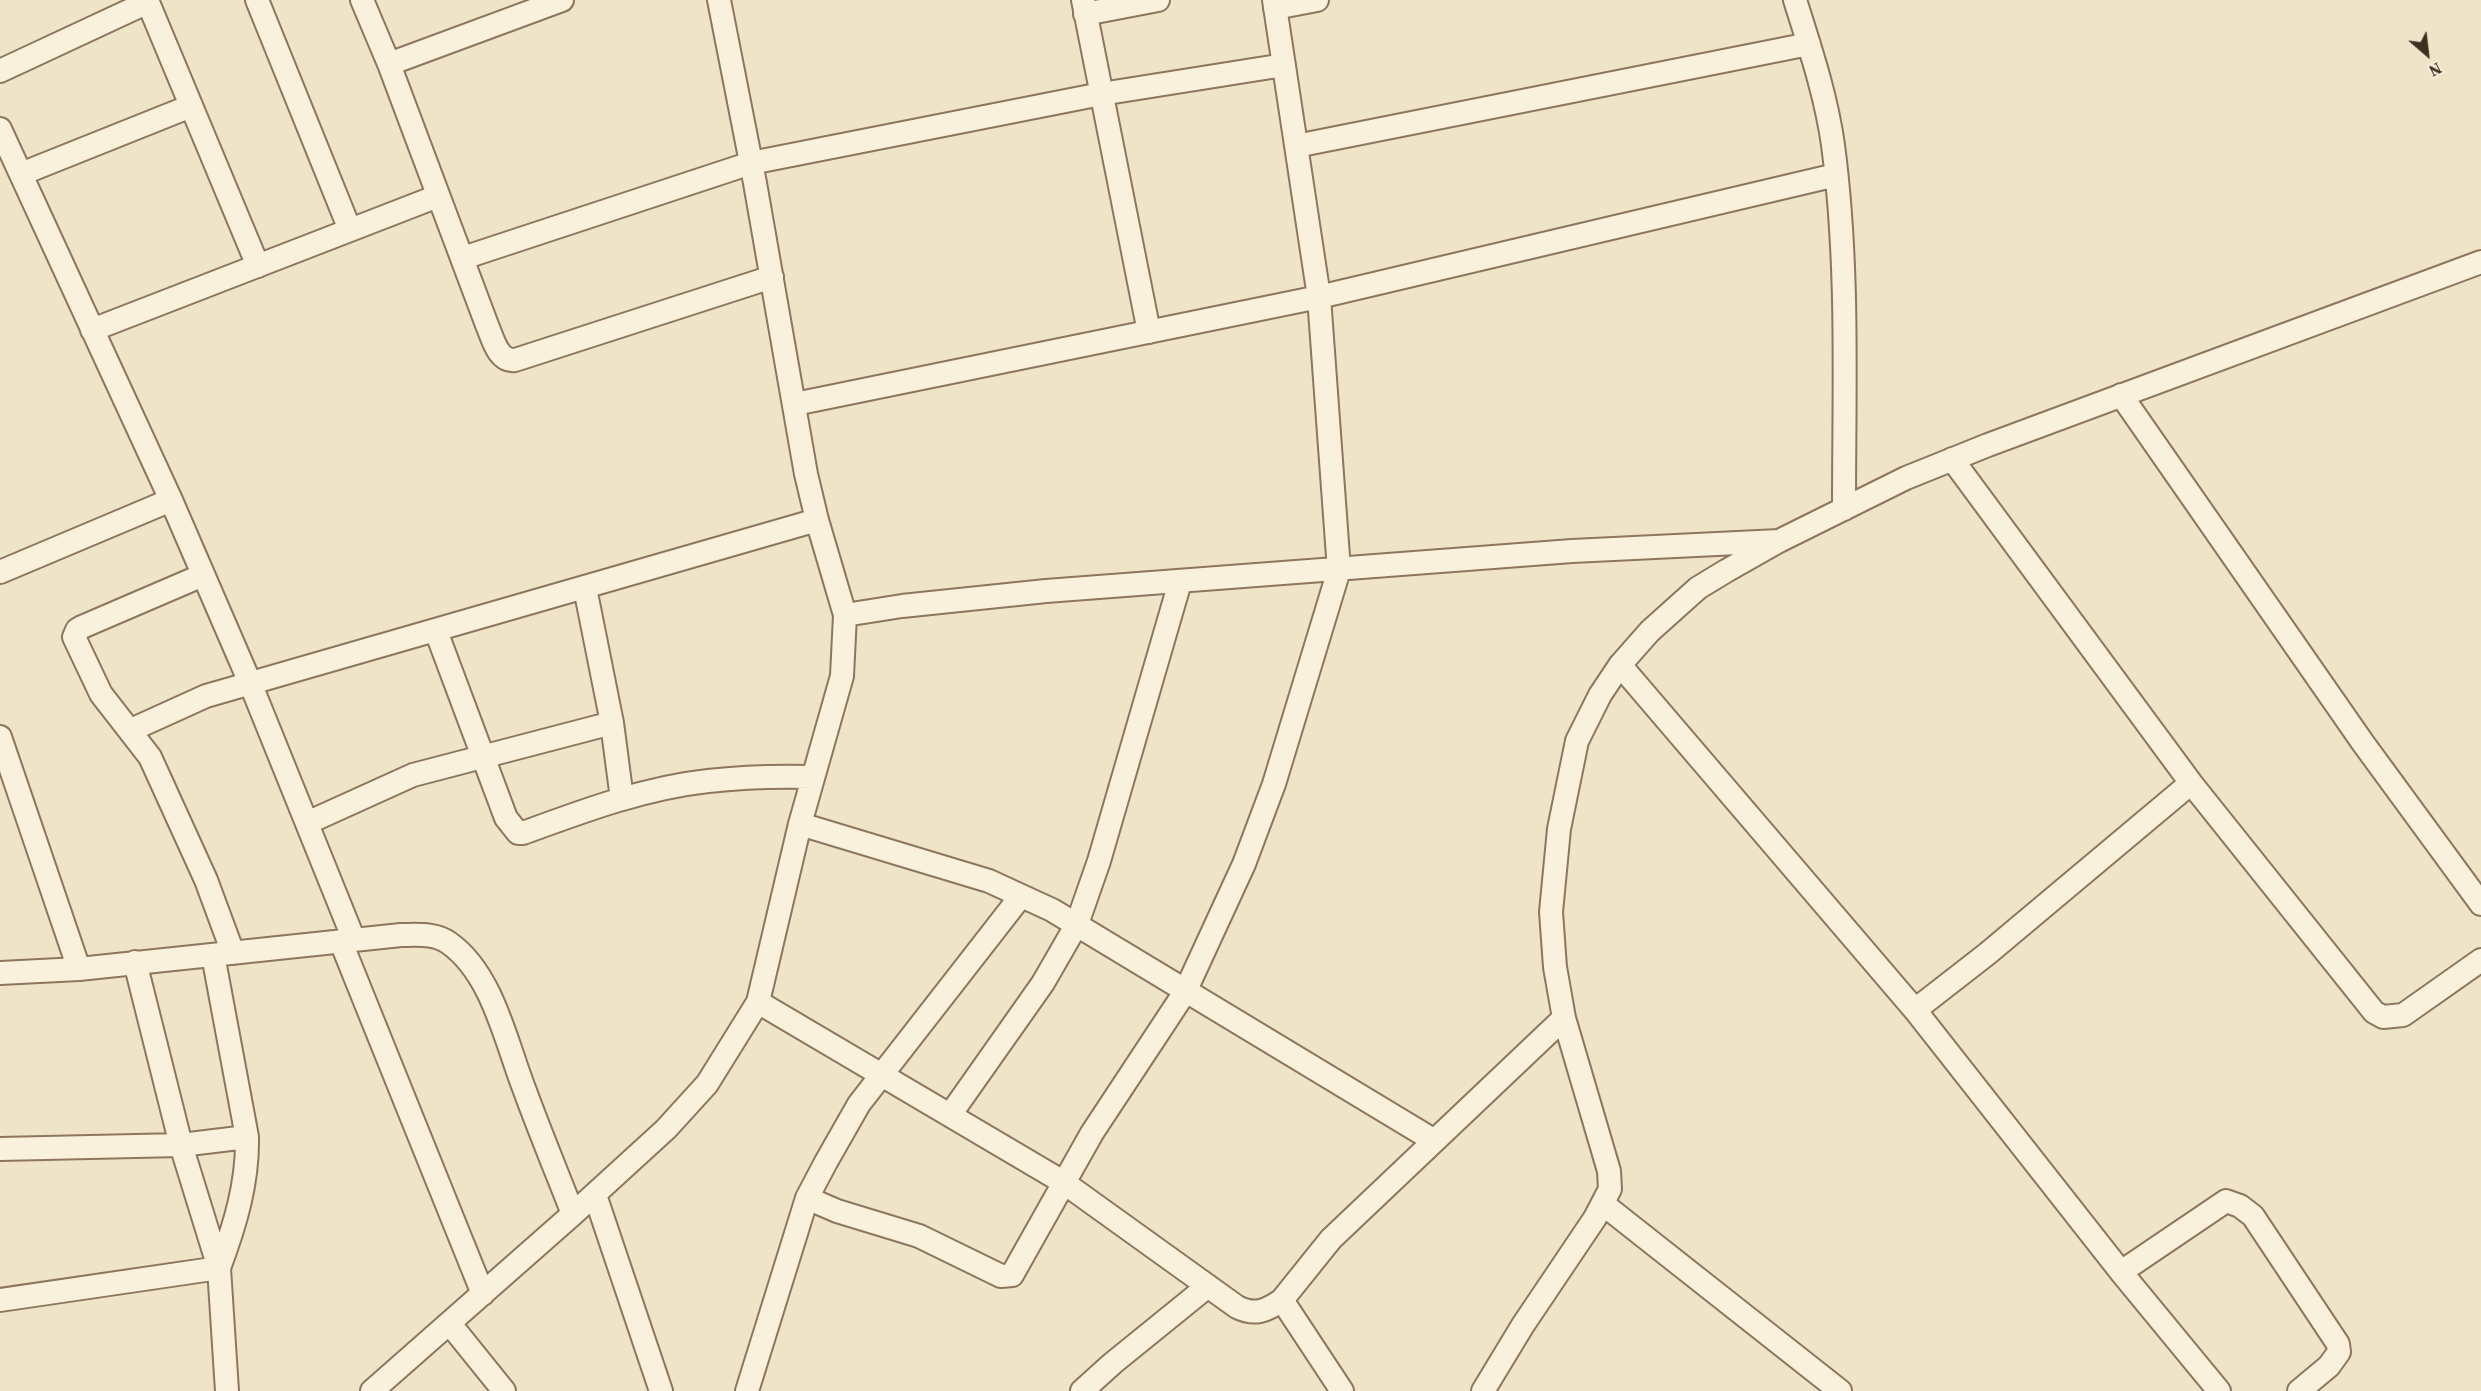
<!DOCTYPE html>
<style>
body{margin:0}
#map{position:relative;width:2481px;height:1391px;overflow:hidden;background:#f0e4c8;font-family:"Source Serif 4",serif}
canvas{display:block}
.north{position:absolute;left:2397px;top:24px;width:60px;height:60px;-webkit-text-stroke:4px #f7eed8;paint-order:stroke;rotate:152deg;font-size:16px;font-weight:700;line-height:24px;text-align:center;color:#3d2e20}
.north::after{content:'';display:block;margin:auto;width:21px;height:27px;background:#3d2e20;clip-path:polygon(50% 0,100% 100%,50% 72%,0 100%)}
</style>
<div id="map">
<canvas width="2481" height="1391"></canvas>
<div class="north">N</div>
</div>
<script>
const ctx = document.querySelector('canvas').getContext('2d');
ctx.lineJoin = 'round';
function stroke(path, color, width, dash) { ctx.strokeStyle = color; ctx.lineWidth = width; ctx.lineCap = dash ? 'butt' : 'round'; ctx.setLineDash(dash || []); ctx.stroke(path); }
const street = new Path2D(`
 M 147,0 L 258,266
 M 257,0 L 350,230
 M 362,0 L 389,64 L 562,0
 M 719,0 L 755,183 L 806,474 L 817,520 L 845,615
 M 1083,0 L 1149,332
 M 1795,0 C 1810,48 1826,95 1833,145 C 1849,265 1844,388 1844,509
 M 1275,8 L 1317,0
 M 1085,14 L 1158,0
 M 389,64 L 487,325 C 493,339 498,362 515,360 L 772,277
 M 0,71 L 148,2
 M 0,129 L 171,500 L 251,685 L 354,940
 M 1296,146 L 1809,44
 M 21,174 L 191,106
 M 463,258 L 751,163 L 1101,94 L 1284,65
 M 92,330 L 438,196
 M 2121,395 L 2363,743 L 2481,904
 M 795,404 L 1319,297 L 1836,175
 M 1952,459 L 2191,783 L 2374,1012 L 2383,1017 L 2403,1015 L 2481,960
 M 0,572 L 171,500
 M 203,575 L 82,627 L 77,630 L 74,637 L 101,694 L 150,757 L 206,880 L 233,953
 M 585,588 L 612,723
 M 436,631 L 506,818 L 518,833 L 523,833 C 583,811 644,788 708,781 C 743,777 778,776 813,777
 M 1620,665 L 1915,1010 L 1987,954 L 2191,783
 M 131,730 L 206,696 L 817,520
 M 0,737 L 79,969
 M 307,823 L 413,775 L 612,723 L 622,799
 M 800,824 L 989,881 L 1052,910 L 1433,1140
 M 341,942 L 483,1294
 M 135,962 L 181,1145 L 219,1268 L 227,1391
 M 0,973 L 79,969 L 401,935 C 418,935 435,933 449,943 C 493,974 506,1043 525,1091 C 540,1132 557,1173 573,1214
 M 758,1002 L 1063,1182 L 1237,1307 C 1255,1316 1266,1311 1282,1300
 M 1915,1010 L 2121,1272 L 2226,1201 L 2240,1206 L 2253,1216 L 2338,1344 L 2339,1352 L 2329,1366 L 2299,1391
 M 950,1115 L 1043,983 L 1077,924 L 1099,861 L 1180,582
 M 0,1149 L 181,1145 L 247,1137
 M 595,1195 L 661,1391
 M 807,1198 L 837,1211 L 919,1236 L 1001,1276 L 1012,1275 L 1092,1133 L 1185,992 L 1244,864 L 1274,784 L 1339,570 L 1319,297 L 1274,0
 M 1603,1204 L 1840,1391
 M 2121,1272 L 2219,1391
 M 0,1300 L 219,1268 C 235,1225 248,1183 247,1137 L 213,955
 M 450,1324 L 504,1391
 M 372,1391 L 573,1214 L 666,1129 L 707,1084 L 758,1002 L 800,824 L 842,676 L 845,615 L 902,606 L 1046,591 L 1572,551 L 1779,541
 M 747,1391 L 807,1198 L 826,1162 L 859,1104 L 1021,896
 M 1082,1391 L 1113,1363 L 1208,1286
 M 1342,1391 L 1282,1300 L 1331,1239 L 1564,1018
 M 1483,1391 L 1523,1325 L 1595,1218 L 1610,1189 L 1609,1171 L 1564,1018 L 1555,967 L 1551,912 L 1559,829 L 1577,741 L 1600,695 L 1620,665 L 1650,631 L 1698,588 L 1726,571 L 1779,541 L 1906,478 L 1988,445 L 2481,262`);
stroke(street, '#8d765c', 26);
stroke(street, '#faf1dc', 22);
</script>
